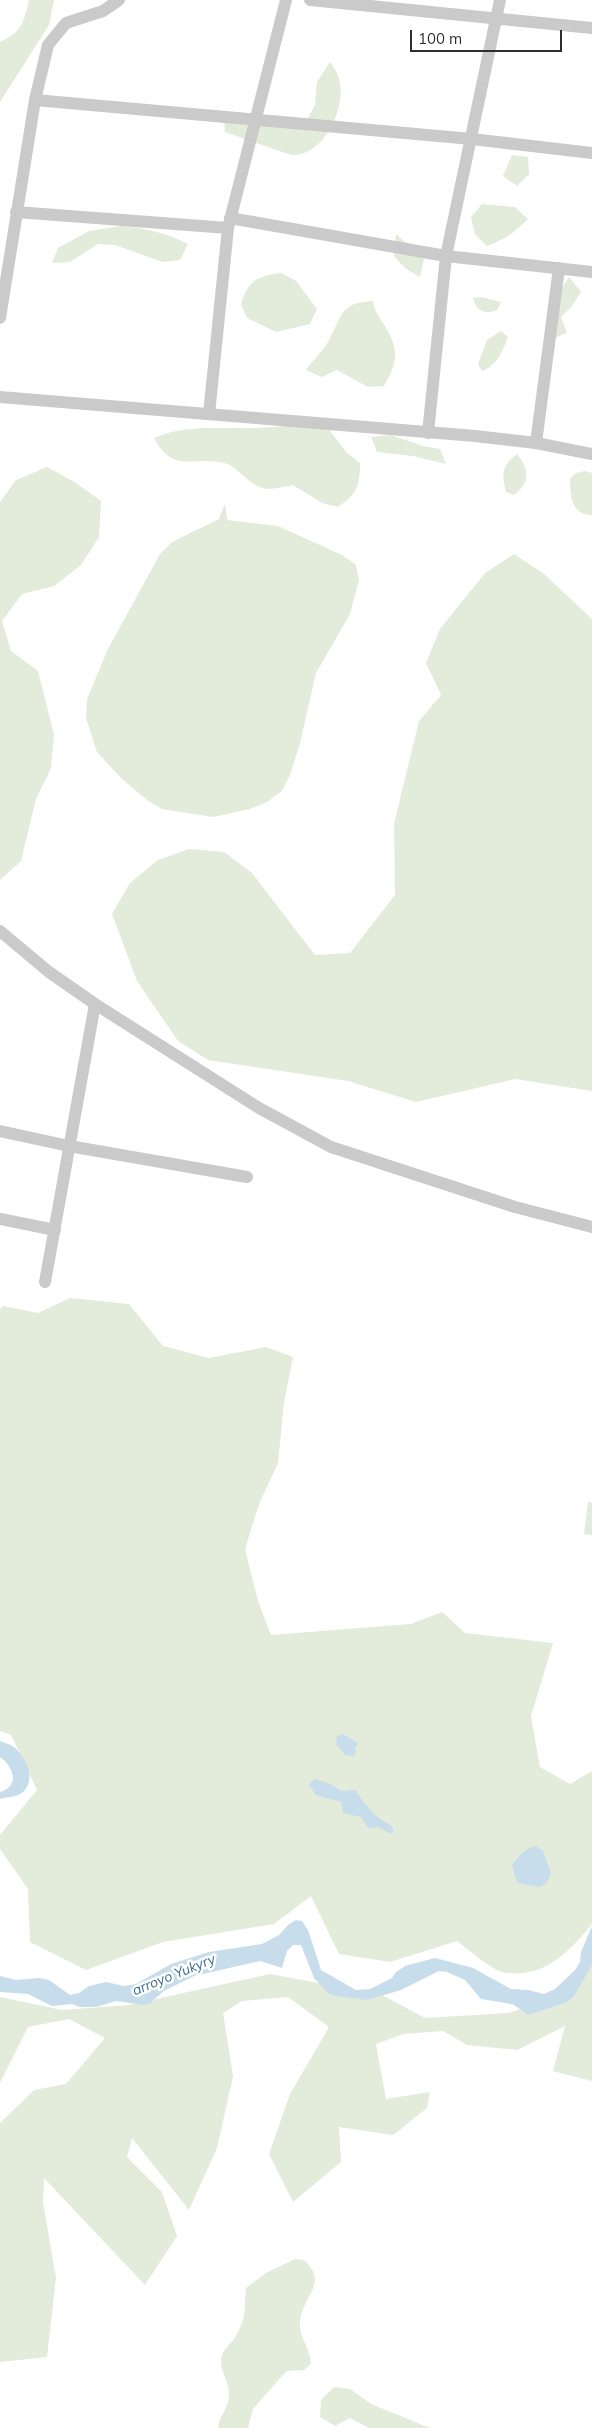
<!DOCTYPE html>
<style>
body{margin:0}
#map{position:relative;width:592px;height:2428px;overflow:hidden;background:#fff;font-family:Mulish,sans-serif}
canvas{display:block}
.scale{position:absolute;left:410px;top:30px;width:152px;height:22px;box-sizing:border-box;border:2px solid #2d2d2d;border-top:0;padding-left:6px;font-size:15px;line-height:18px;white-space:nowrap;color:#2d2d2d;-webkit-text-stroke:4px #fff;paint-order:stroke}
</style>
<div id="map">
<canvas width="592" height="2428"></canvas>
<div class="scale">100 m</div>
</div>
<script>
const ctx = document.querySelector('canvas').getContext('2d');
ctx.lineJoin = 'round';
function paint(path, color) { ctx.fillStyle = color; ctx.fill(path, 'evenodd'); }
function stroke(path, color, width, dash) { ctx.strokeStyle = color; ctx.lineWidth = width; ctx.lineCap = dash ? 'butt' : 'round'; ctx.setLineDash(dash || []); ctx.stroke(path); }
function drawText(font, color, halo, rows, align = 'center') {
  ctx.font = font + ' Mulish,sans-serif'; ctx.lineWidth = 5; ctx.setLineDash([]); ctx.textBaseline = 'middle'; ctx.strokeStyle = halo; ctx.fillStyle = color; for (const [text, x, y, turn = 0] of rows) {
    ctx.save(); ctx.translate(x, y); ctx.rotate((+turn || 0) * Math.PI / 180); ctx.textAlign = isNaN(turn) ? turn : align; if (halo) ctx.strokeText(text, 0, 0); ctx.fillText(text, 0, 0); ctx.restore();
  }
}
paint(new Path2D(`
 M 29,0 L 54,0 L 49,25 L 0,102 L 0,42 C 22,32 24,22 29,0 Z
 M 330,62 C 334,68 339,75 340,83 C 345,111 323,157 291,155 L 225,132 L 224,119 L 235,112 L 306,122 L 315,105 L 317,82 Z
 M 512,155 L 528,157 L 529,174 L 517,186 L 503,176 Z
 M 482,204 L 515,207 L 528,219 C 515,232 504,240 487,246 L 475,234 L 471,217 Z
 M 122,226 C 145,228 167,233 188,244 L 180,260 L 163,262 L 115,245 L 98,244 L 70,262 L 52,263 L 58,248 L 89,231 Z
 M 396,234 L 424,259 L 420,277 L 406,269 L 394,256 Z
 M 281,273 L 296,281 L 317,309 L 310,324 L 276,332 L 247,318 L 241,304 C 248,281 257,276 281,273 Z
 M 569,277 L 581,292 L 572,306 L 561,317 L 567,333 L 552,339 L 559,292 Z
 M 481,297 L 501,302 L 497,310 C 485,315 476,311 473,298 Z
 M 373,301 C 374,310 378,315 383,323 C 399,348 399,360 384,386 L 368,387 L 337,370 L 322,377 L 306,370 C 313,360 322,352 328,342 C 343,316 338,303 373,301 Z
 M 501,331 L 508,337 C 502,352 498,365 482,371 L 478,364 L 487,340 Z
 M 309,424 L 325,424 L 346,452 L 360,463 C 360,486 357,494 338,507 L 322,503 L 293,485 C 264,491 262,492 240,473 C 236,470 233,466 228,464 C 195,454 174,476 154,438 C 185,424 221,429 254,428 C 272,428 290,425 309,424 Z
 M 391,435 L 423,446 L 440,449 L 446,464 L 413,456 L 377,452 L 371,437 Z
 M 517,454 C 529,469 531,482 514,495 L 506,492 C 502,473 501,467 517,454 Z
 M 47,467 L 76,483 L 101,501 L 99,537 L 81,565 L 54,586 L 22,594 L 2,621 L 11,651 L 38,671 L 54,735 L 51,768 L 36,799 L 21,861 L 0,880 L 0,502 L 16,480 Z
 M 585,471 L 592,473 L 592,515 C 571,515 570,495 570,479 L 576,473 Z
 M 225,504 L 227,520 L 278,526 L 342,555 L 356,565 L 359,580 L 350,614 L 316,673 L 300,743 L 290,775 L 282,791 L 267,802 L 250,809 L 213,817 L 162,809 L 147,800 L 121,778 L 97,752 L 86,718 L 87,699 L 108,649 L 160,554 L 172,542 L 219,519 Z
 M 514,554 L 544,574 L 592,619 L 592,1091 L 515,1079 L 416,1102 L 348,1081 L 208,1060 L 178,1041 L 137,981 L 112,914 L 130,883 L 158,860 L 189,849 L 224,852 L 252,873 L 315,955 L 350,953 L 395,895 L 394,824 L 419,721 L 441,695 L 426,663 L 440,629 L 485,573 Z
 M 70,1298 L 129,1304 L 163,1346 L 209,1358 L 266,1347 L 293,1357 L 284,1402 L 278,1463 L 259,1504 L 245,1549 L 258,1601 L 271,1635 L 411,1624 L 442,1612 L 465,1633 L 553,1643 L 531,1716 L 540,1767 L 570,1784 L 592,1771 L 592,1924 C 568,1953 543,1980 502,1972 C 494,1971 466,1948 457,1941 L 390,1962 L 339,1954 L 311,1896 L 274,1924 L 163,1942 L 86,1970 L 30,1942 L 28,1889 L 0,1849 L 0,1835 L 37,1790 L 11,1735 L 0,1731 L 0,1309 L 3,1306 L 38,1313 Z
 M 588,1502 L 592,1503 L 592,1535 L 584,1534 Z
 M 592,1963 L 592,2081 L 553,2071 L 565,2026 L 517,2050 L 467,2045 L 443,2031 L 403,2034 L 376,2044 L 386,2099 L 430,2092 L 427,2108 L 393,2135 L 339,2127 L 341,2162 L 293,2202 L 269,2154 L 290,2094 L 329,2027 L 288,1997 L 242,2001 L 223,2013 L 233,2076 L 217,2148 L 189,2210 L 132,2138 L 127,2157 L 162,2192 L 177,2236 L 145,2285 L 44,2178 L 43,2202 L 56,2278 L 47,2357 L 0,2362 L 0,2123 L 34,2090 L 66,2084 L 105,2038 L 69,2019 L 28,2027 L 0,2083 L 0,1997 L 62,2010 L 129,2005 L 270,1974 L 382,1995 L 425,2018 L 508,2013 L 547,2001 Z
 M 295,2259 L 304,2260 C 330,2284 302,2295 300,2323 C 299,2338 311,2349 311,2364 L 304,2370 L 287,2371 L 281,2377 L 253,2409 L 248,2428 L 218,2428 C 219,2416 229,2408 229,2396 C 230,2381 218,2370 222,2355 C 225,2347 232,2343 236,2336 C 247,2316 244,2308 246,2288 L 266,2273 Z
 M 334,2387 L 350,2389 L 371,2404 L 430,2428 L 369,2428 L 350,2418 L 335,2426 L 320,2417 L 321,2400 Z`), '#e3ebdb');
paint(new Path2D(`
 M 343,1734 L 359,1744 L 355,1747 L 356,1753 L 353,1756 L 345,1755 L 336,1744 L 337,1736 Z
 M 0,1741 C 5,1743 10,1744 14,1747 C 25,1756 36,1777 25,1790 C 19,1798 9,1796 0,1799 L 0,1792 C 21,1786 13,1766 0,1757 Z
 M 316,1779 L 332,1785 L 341,1791 L 356,1790 C 359,1798 372,1813 379,1818 C 385,1823 391,1823 394,1831 L 391,1834 L 378,1827 L 368,1828 L 361,1817 L 343,1813 L 341,1802 L 316,1795 L 309,1785 L 312,1781 Z
 M 536,1846 L 543,1851 L 551,1873 L 547,1883 L 540,1887 L 517,1883 L 512,1865 C 519,1856 524,1849 536,1846 Z
 M 296,1920 L 302,1921 L 308,1930 L 321,1970 L 356,1990 L 370,1989 L 392,1978 L 396,1972 L 405,1966 L 435,1958 L 473,1968 L 511,1989 L 528,1990 L 544,1994 L 555,1989 L 575,1970 L 580,1962 L 581,1952 L 592,1926 L 592,1965 L 574,1996 L 567,2002 L 529,2015 L 512,2004 L 481,1999 L 465,1980 L 447,1972 L 439,1971 L 401,1990 L 367,2000 L 336,1996 L 328,1993 L 314,1978 L 301,1945 L 293,1945 L 287,1951 L 282,1968 L 260,1961 L 194,1976 L 164,1991 L 150,2003 L 144,2005 L 116,2001 L 96,2007 L 80,2007 L 72,2004 L 52,2006 L 28,1994 L 0,1992 L 0,1976 L 16,1980 L 39,1978 L 49,1980 L 70,1995 L 79,1993 L 89,1986 L 106,1982 L 124,1986 L 136,1984 L 171,1964 L 209,1952 L 262,1944 L 279,1935 L 288,1925 Z`), '#c7ddeb');
stroke(new Path2D(`
 M 310,0 L 592,28
 M 35,100 L 472,139 L 592,153
 M 16,212 L 228,228
 M 230,218 L 446,256 L 592,272
 M 0,318 L 35,100 L 48,45 L 66,23 L 103,11 L 119,0
 M 0,397 L 475,436 L 536,443 L 592,454
 M 209,414 L 228,228 L 286,0
 M 428,433 L 446,256 L 500,0
 M 536,443 L 559,268
 M 0,931 L 49,972 L 95,1004 L 259,1108 L 331,1147 L 515,1207 L 592,1227
 M 0,1131 L 69,1146 L 247,1177
 M 0,1219 L 55,1230
 M 45,1282 L 95,1004`), '#cacaca', 12);
drawText('italic 14px', '#3c6e8f', '#fff', [
 ["arroyo Yukyry",174,1975,-22]
]);
</script>
